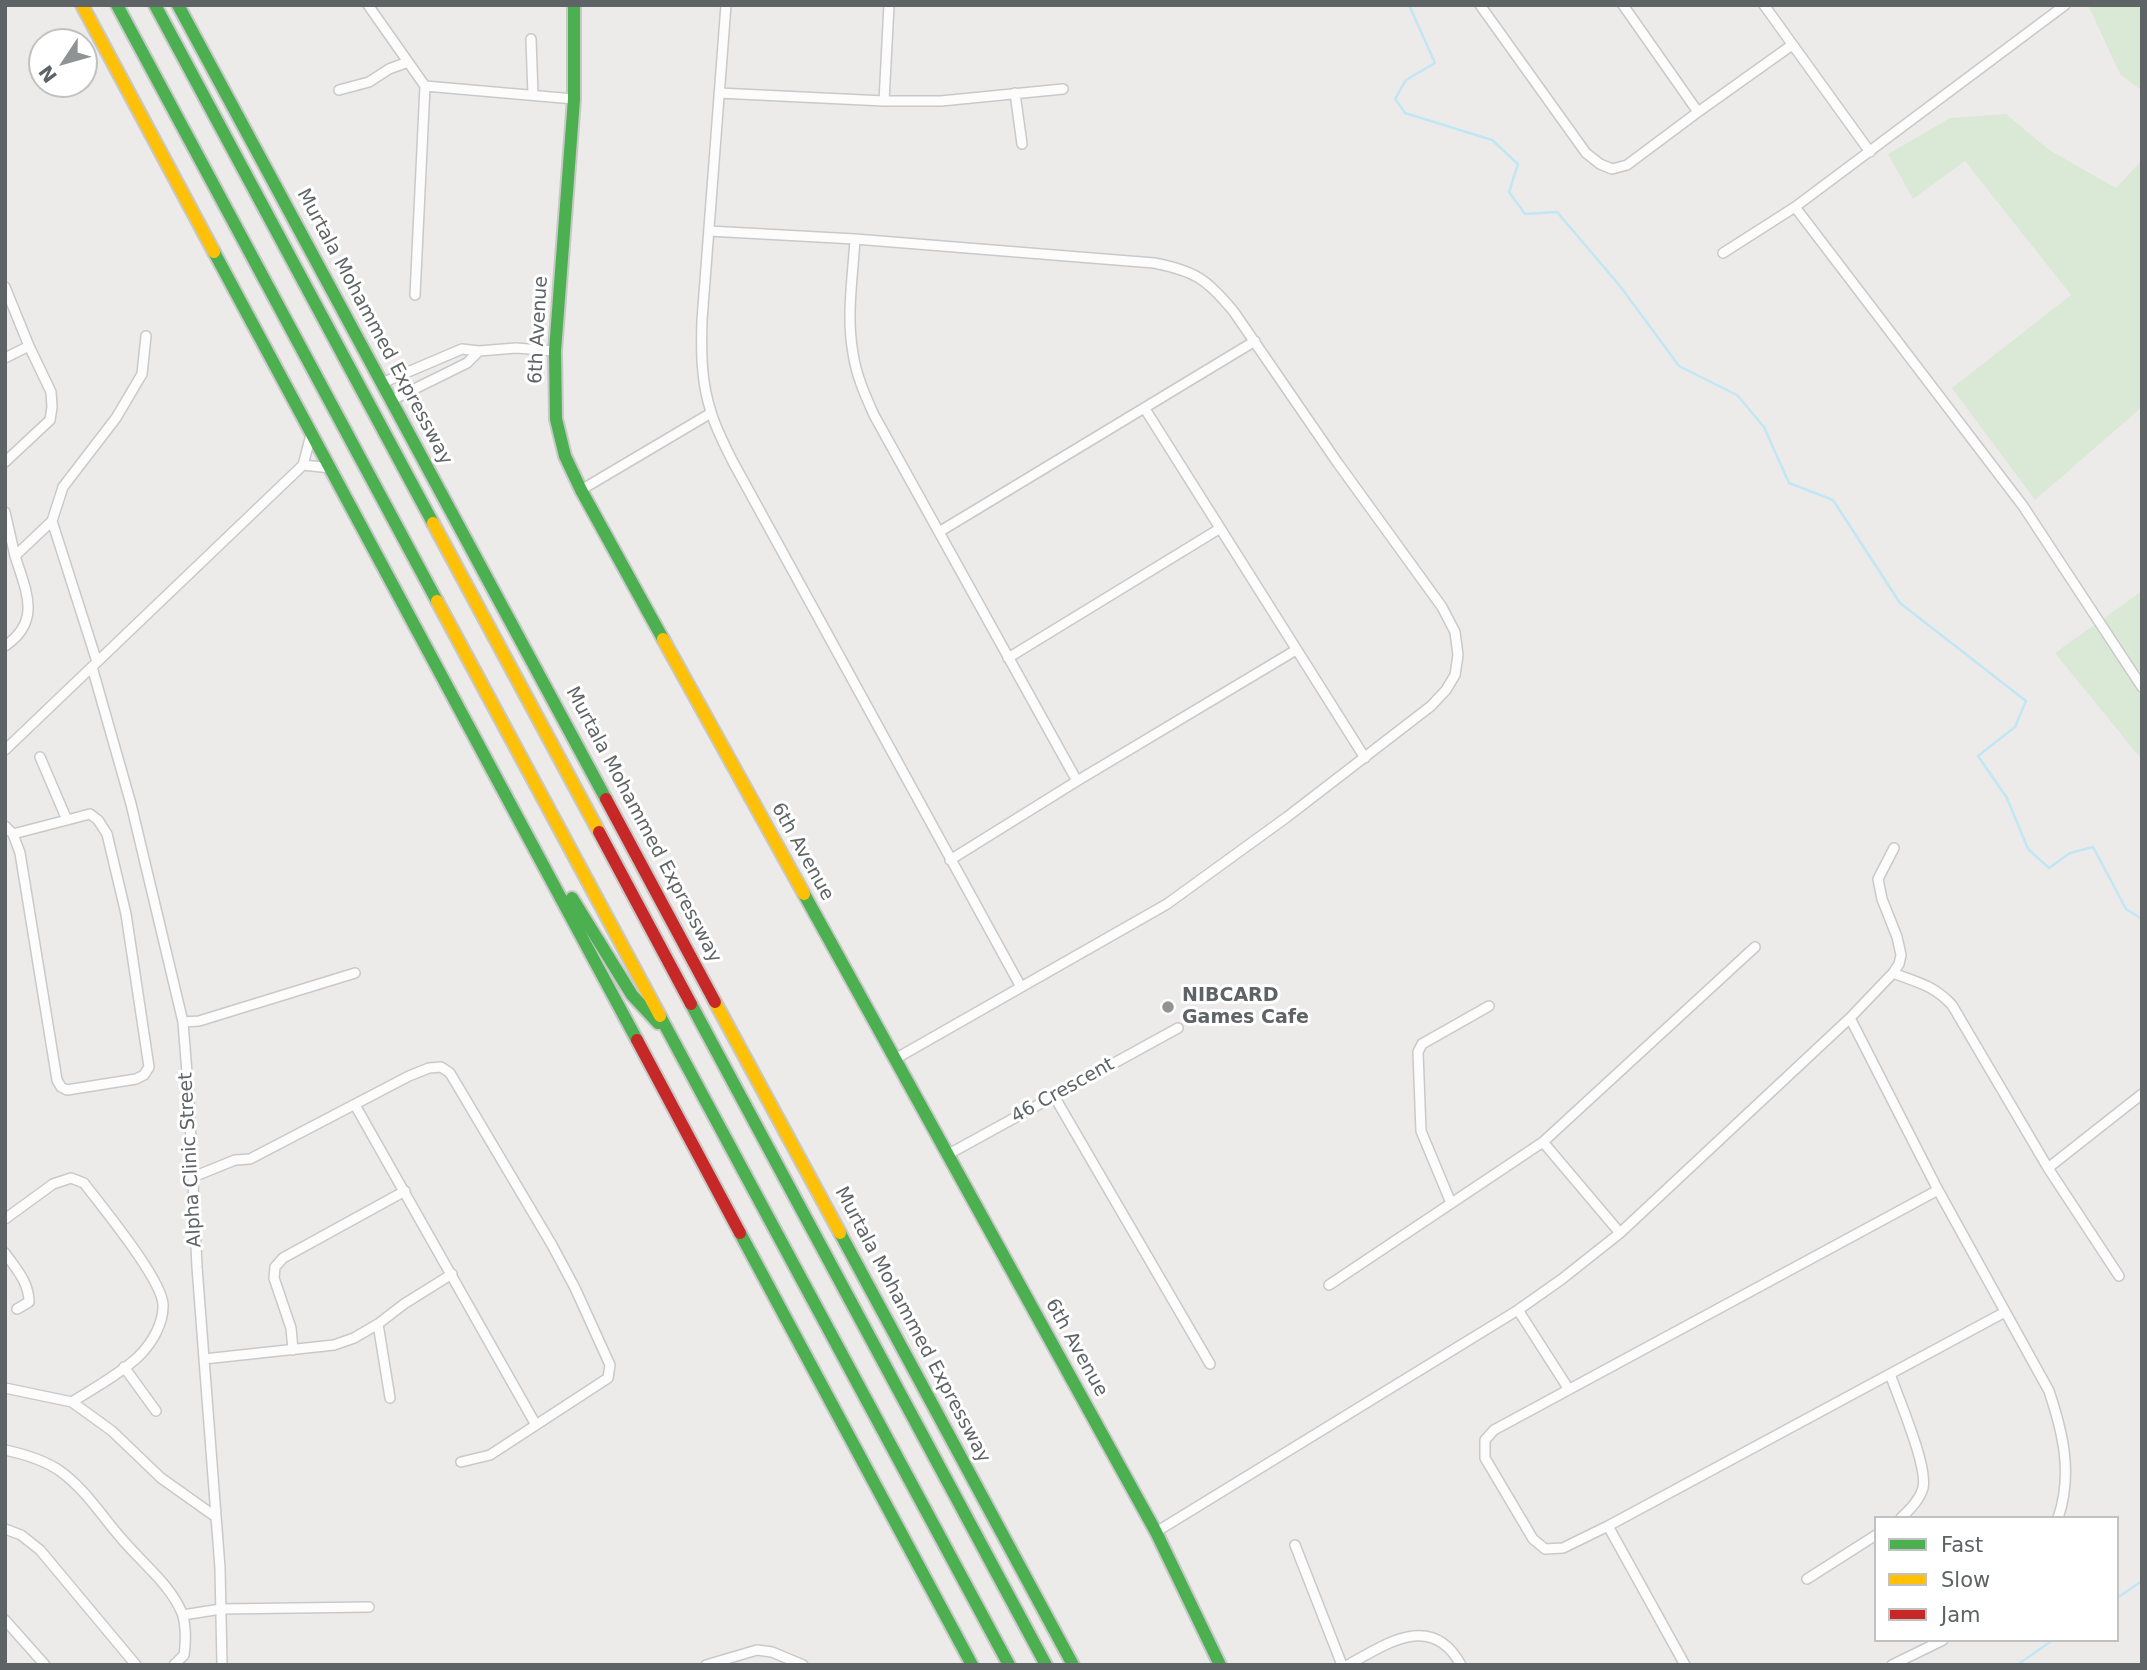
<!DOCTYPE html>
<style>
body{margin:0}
#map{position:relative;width:2147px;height:1670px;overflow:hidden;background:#edebe9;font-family:"DejaVu Sans",sans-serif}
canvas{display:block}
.frame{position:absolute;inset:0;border:7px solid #5e6366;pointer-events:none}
.legend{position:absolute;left:1874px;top:1516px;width:245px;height:126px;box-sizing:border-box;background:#fff;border:2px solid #bfc1c2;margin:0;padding:9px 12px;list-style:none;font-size:21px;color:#5e6366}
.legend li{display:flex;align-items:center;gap:14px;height:35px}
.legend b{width:35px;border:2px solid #bfc1c2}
.north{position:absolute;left:28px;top:28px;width:70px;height:70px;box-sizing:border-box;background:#fff;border:2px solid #bfc1c2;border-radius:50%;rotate:234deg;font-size:19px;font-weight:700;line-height:28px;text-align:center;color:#5e6366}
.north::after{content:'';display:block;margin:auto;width:24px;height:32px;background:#909394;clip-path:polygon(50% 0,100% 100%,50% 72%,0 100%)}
</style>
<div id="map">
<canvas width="2147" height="1670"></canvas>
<div class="frame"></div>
<ul class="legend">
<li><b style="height:9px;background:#4caf50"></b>Fast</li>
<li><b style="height:9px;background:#ffc107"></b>Slow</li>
<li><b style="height:9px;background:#c62828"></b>Jam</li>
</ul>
<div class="north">N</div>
</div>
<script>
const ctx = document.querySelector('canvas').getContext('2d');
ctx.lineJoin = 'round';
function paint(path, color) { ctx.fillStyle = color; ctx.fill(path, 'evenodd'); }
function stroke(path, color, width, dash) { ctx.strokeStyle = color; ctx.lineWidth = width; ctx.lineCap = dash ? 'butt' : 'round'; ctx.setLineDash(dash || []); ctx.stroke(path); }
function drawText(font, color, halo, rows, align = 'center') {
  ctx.font = font + ' "DejaVu Sans",sans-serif'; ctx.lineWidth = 6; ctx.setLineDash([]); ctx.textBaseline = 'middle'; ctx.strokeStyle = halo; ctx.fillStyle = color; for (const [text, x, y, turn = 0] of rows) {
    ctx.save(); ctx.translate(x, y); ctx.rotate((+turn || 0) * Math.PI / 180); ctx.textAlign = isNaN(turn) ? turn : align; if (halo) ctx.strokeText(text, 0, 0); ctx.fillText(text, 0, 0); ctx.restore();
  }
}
paint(new Path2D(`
 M 2088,5 L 2142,5 L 2142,91 L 2120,74 Z
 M 2006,114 L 2049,150 L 2116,188 L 2142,160 L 2142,407 L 2035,500 L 1952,388 L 2071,295 L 1965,161 L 1913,199 L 1888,154 L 1950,118 Z
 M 2142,591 L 2142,760 L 2055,653 Z`), '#dae8d6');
stroke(new Path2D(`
 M 1409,5 L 1435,63 L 1406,80 L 1395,99 L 1405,113 L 1492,140 L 1518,164 L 1509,192 L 1525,214 L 1557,212 L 1620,286 L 1679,366 L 1737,395 L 1764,427 L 1789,483 L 1833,500 L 1900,603 L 2026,701 L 2015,727 L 1978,756 L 2007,798 L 2028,849 L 2049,868 L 2070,853 L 2093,847 L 2126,909 L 2142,919
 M 2117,1598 L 2142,1581
 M 2017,1665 L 2053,1640`), '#c1e6f4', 2.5);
const street = new Path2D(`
 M 368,5 L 425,86 L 415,295
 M 726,5 L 702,320 C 701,351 701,381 711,412 C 716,429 725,446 733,462 L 1021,987
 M 1480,5 L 1586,153 L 1600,164 L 1612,169 L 1627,165 L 1698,112 L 1792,45
 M 1623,5 L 1698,112
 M 1764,5 L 1870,152
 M 2065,5 L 1795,207 L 2023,506 L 2142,687
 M 531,39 L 533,95
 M 425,86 L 574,99
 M 339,90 L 369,82 L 389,69 L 408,62
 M 719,93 L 884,101 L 941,101 L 1063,89
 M 1015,93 L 1022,144
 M 884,101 L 889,5
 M 709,231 L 855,239 L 1154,263 C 1195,271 1207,279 1234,312 L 1337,462 L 1442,607 L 1455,632 L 1458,655 L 1455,675 L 1446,690 L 1431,706 L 1287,817 L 1167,904 L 895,1059
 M 855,239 C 853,276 846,316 853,353 C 856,375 865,395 874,415 L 1077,781
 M 1723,253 L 1795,207
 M 5,287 L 29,346 L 51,392 L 52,407 L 50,420 L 5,462
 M 5,358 L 29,346
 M 382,383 L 462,349 L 479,351 L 516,348 L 555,351
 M 392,400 L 467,363 L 479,351
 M 1145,409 L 1365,758
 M 303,465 L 331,468
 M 581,490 L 711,413
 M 5,512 L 15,556
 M 52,521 L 97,662
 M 939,532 L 1255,341
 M 5,646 C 42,621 26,591 15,556 L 52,521 L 63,487 L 116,418 L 142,374 L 146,336
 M 1008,658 L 1219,529
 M 92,667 L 131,804 L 183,1022 L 189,1099 L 197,1267 L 220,1568 L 222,1665
 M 5,750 L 303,465 L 311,435
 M 40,757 L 67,820
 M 5,826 L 13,834 L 20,853 L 57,1080 L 61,1087 L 67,1090 L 136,1079 L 144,1075 L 149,1067 L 126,914 L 107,834 L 98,820 L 90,814 L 13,834
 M 950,860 L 1077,781 L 1296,650
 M 1893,973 C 1919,983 1933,985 1952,1005 L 2048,1168 L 2119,1276
 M 1850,1018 L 1938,1190 L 2049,1391 C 2063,1433 2073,1474 2058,1518
 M 183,1022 L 199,1021 L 355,973
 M 1054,1096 L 1210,1364
 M 355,1105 L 536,1425
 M 1543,1142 L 1620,1233
 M 947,1155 L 1178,1028
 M 2048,1168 L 2142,1094
 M 193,1177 L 235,1160 L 250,1159 L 409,1076 L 429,1068 L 441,1067 L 450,1073 L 552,1245 L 575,1288 L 610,1365 L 608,1378 L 490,1455 L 461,1462
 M 1938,1190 L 1494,1430 L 1485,1440 L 1485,1458 L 1533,1539 L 1545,1549 L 1563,1548 L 1608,1526 L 2005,1312
 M 1451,1203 L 1421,1131 L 1418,1052 L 1422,1044 L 1489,1006
 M 5,1219 L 53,1184 L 71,1178 L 84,1183 C 102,1207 161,1278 163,1304 C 164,1323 152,1343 139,1356 C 120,1374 94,1388 72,1402
 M 5,1253 C 16,1269 29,1282 29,1302 L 17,1309
 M 1329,1285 L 1543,1142 L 1755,947
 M 1518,1310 L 1568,1388
 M 378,1324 L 390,1398
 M 293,1350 L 291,1328 L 274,1278 L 275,1267 L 283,1258 L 405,1191
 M 204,1359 L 334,1345 L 354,1338 L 378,1324 L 404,1304 L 452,1274
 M 124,1367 L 156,1411
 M 1890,1374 C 1898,1397 1928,1466 1923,1488 C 1919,1501 1910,1509 1901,1518
 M 5,1388 L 72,1402 L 112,1431 L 161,1478 L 216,1517
 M 5,1450 C 24,1454 44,1460 60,1471 C 85,1489 101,1515 121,1538 C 141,1562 170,1584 182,1613 C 186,1624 186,1643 184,1655 L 174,1665
 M 1608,1526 L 1685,1665
 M 5,1529 L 21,1535 L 40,1550 L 136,1665
 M 1156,1532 L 1518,1310 L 1562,1279 L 1620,1233 L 1850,1018 L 1893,973 L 1899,964 L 1901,955 L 1897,937 L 1882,899 L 1878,879 L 1894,848
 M 1295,1545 L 1342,1665
 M 1807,1579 L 1876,1535
 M 183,1615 L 221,1609 L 369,1607
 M 5,1620 L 45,1665
 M 706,1665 L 757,1650 L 772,1652 L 803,1665
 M 1348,1665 C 1386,1644 1432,1611 1461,1665
 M 1892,1665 L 1943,1640`);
const fast = new Path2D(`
 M 117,5 L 437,601
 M 155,5 L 433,523
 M 178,5 L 606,799
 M 574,5 L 574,99 L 555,351 L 556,419 L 565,456 L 581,490 L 663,639
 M 214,252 L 637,1040
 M 804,894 L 1156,1532 L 1220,1665
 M 572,898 L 632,995 L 658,1023
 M 691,1004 L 1046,1665
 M 660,1016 L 1009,1665
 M 740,1233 L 972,1665
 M 840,1233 L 1073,1665`);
const slow = new Path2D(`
 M 82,5 L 214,252
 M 433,523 L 599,832
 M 437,601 L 660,1016
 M 663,639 L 804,894
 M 715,1002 L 840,1233`);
const jam = new Path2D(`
 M 606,799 L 715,1002
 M 599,832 L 691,1004
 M 637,1040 L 740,1233`);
stroke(street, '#cac9c9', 12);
stroke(fast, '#c7c8c8', 16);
stroke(slow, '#c7c8c8', 16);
stroke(jam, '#c7c8c8', 16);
stroke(street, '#fcfcfc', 9);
stroke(fast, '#4caf50', 12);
stroke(slow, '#ffc107', 12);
stroke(jam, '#c62828', 12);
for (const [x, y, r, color] of [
 [1168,1007,7,"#909394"]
]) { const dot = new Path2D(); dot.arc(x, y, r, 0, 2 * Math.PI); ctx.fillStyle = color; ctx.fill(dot); stroke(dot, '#fff', 2.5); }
drawText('19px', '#5e6366', '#fff', [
 ["Murtala Mohammed Expressway",374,327,62],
 ["6th Avenue",539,330,-87],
 ["Murtala Mohammed Expressway",643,825,62],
 ["6th Avenue",802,852,61],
 ["46 Crescent",1063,1091,-29],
 ["Alpha Clinic Street",191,1160,-93],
 ["Murtala Mohammed Expressway",912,1325,62],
 ["6th Avenue",1076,1348,61]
]);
drawText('bold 19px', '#5e6366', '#fff', [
 ["NIBCARD",1182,996],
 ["Games Cafe",1182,1018]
], 'left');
</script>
